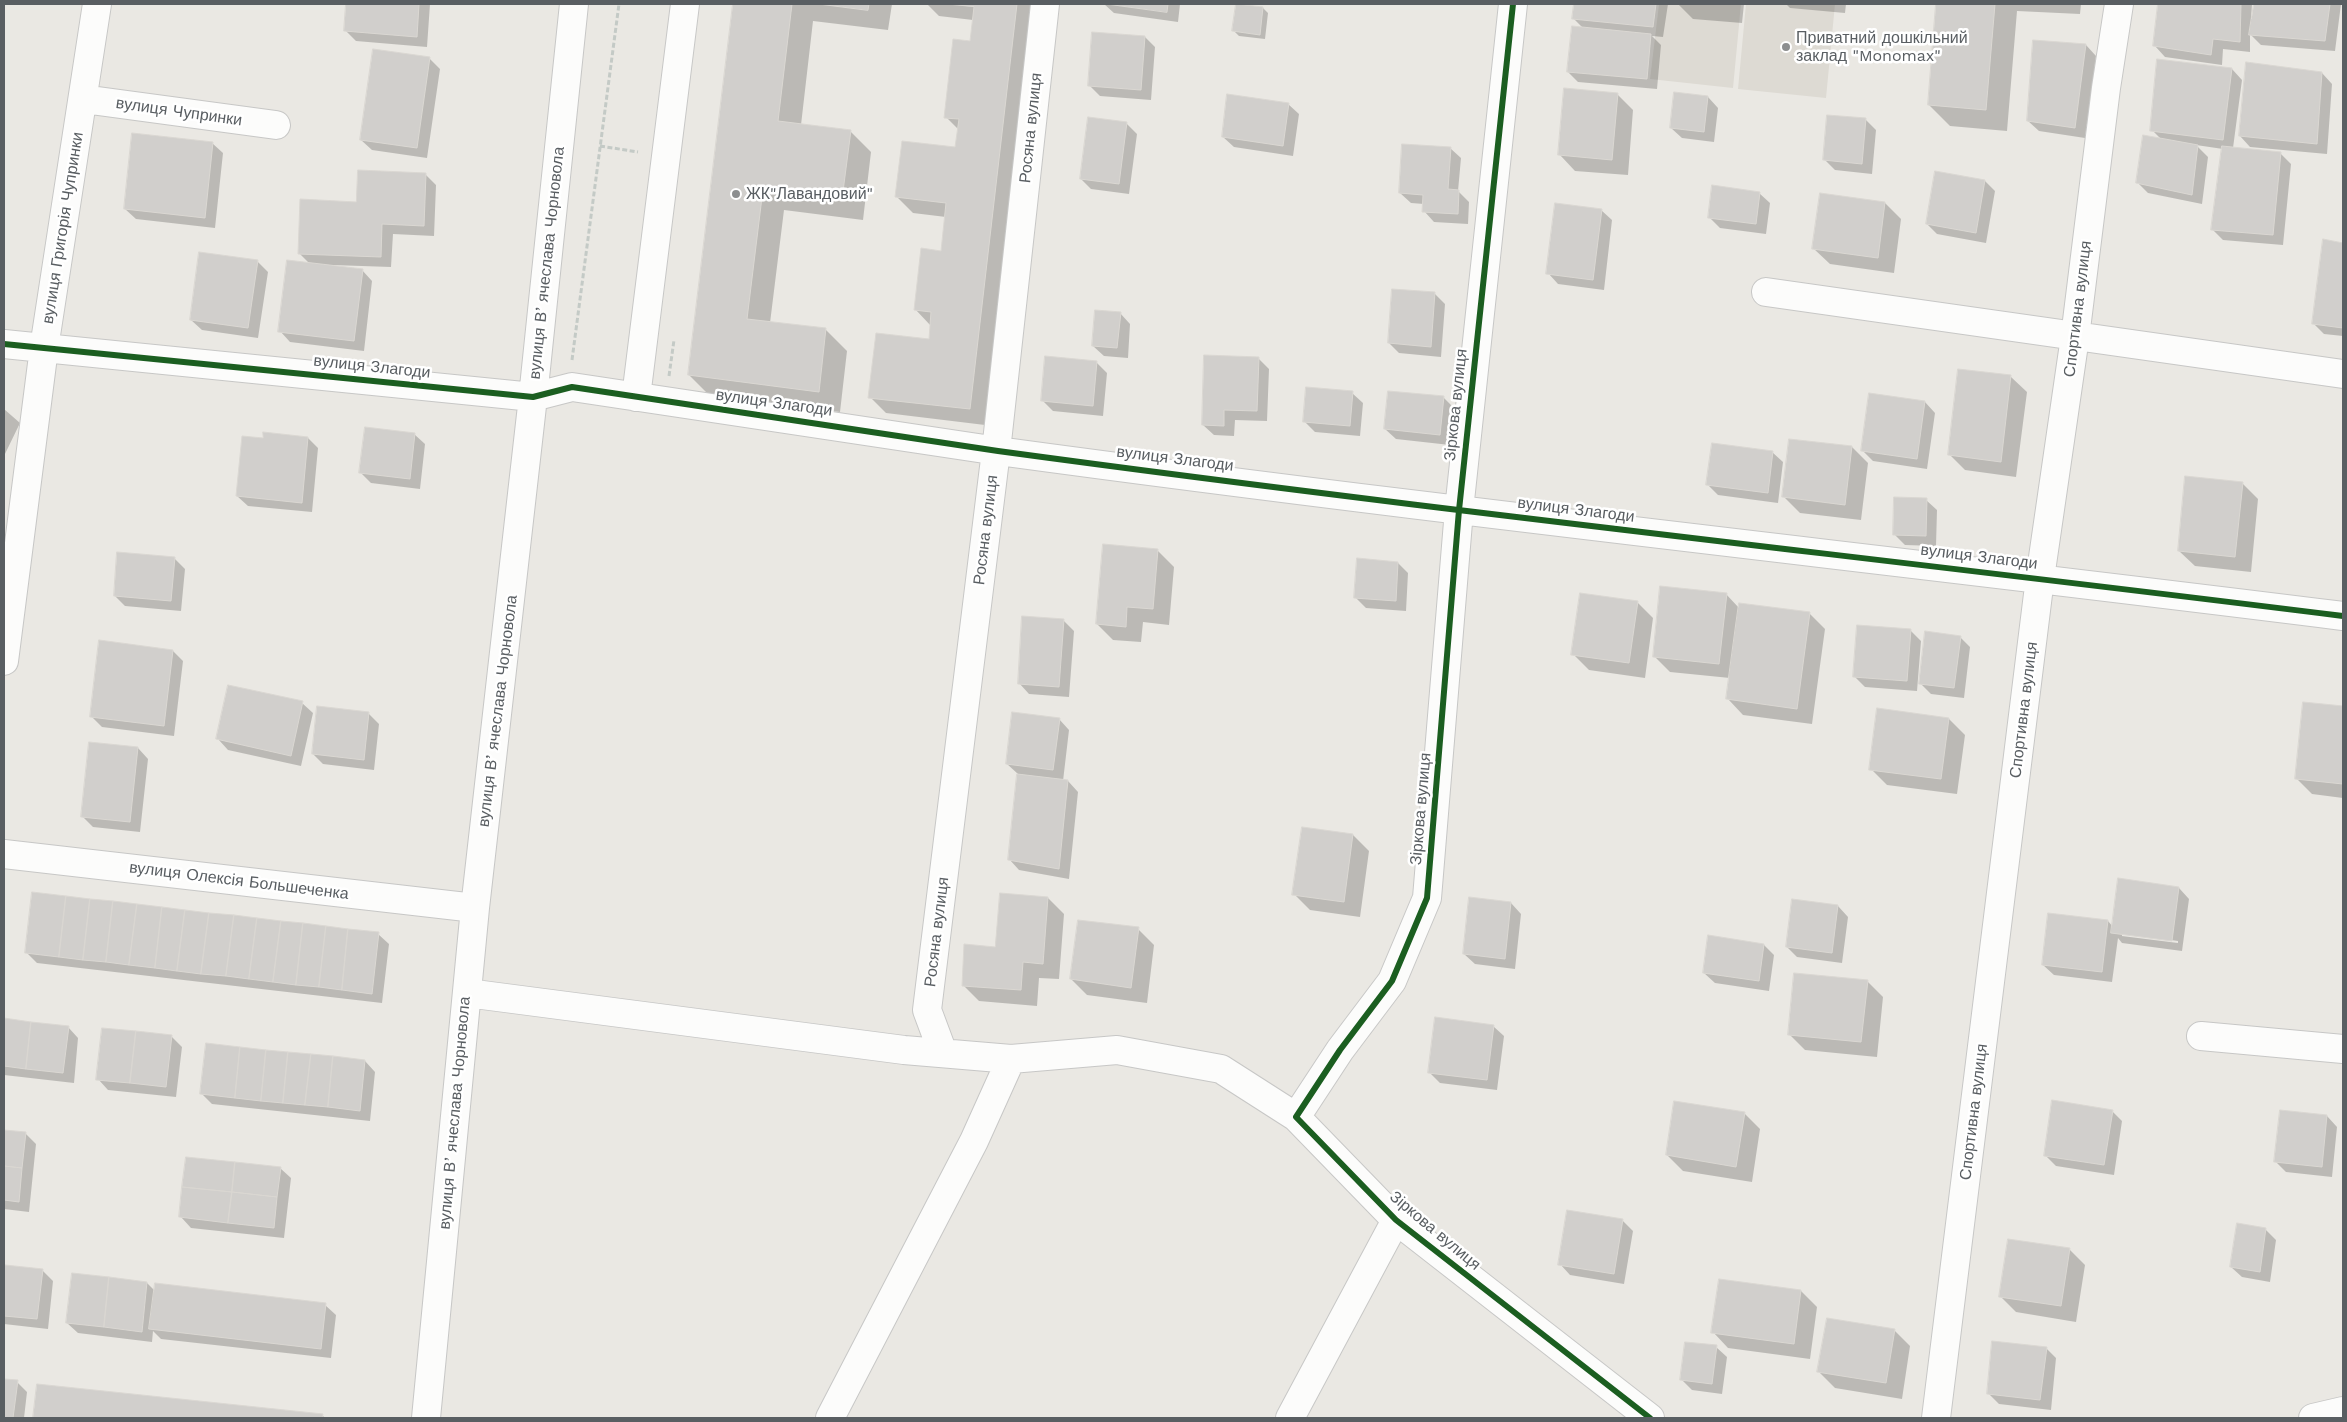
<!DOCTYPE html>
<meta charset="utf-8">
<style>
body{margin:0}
#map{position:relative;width:2347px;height:1422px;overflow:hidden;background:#eae8e3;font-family:"Work Sans",sans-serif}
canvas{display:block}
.frame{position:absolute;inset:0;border:5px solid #595e62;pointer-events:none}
</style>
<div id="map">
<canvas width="2347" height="1422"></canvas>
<div class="frame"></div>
</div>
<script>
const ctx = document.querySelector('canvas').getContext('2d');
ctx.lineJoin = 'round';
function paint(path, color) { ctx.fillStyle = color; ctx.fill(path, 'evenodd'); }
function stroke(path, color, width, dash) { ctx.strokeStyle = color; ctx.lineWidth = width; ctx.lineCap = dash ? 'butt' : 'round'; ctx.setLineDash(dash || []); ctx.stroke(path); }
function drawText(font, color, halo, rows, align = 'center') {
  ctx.font = font + ' "Work Sans",sans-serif'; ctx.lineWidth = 5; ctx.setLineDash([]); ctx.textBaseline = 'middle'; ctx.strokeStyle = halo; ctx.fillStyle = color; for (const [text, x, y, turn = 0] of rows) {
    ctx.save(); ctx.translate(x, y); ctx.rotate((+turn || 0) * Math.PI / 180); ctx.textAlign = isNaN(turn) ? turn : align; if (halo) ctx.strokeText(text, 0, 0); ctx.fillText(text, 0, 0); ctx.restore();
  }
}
paint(new Path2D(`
 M 1659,4 L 1741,4 L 1733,88 L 1650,79 Z
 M 1746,4 L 1835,4 L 1826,98 L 1738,89 Z`), '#dddad3');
paint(new Path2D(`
 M 347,4 L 430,4 L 427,47 L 356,41 L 345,30 Z
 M 734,4 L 892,4 L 888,30 L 813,21 L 801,125 L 850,131 L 871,152 L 863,220 L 784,210 L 770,323 L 826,330 L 847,351 L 840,412 L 710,396 L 689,375 Z
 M 927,4 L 1034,4 L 985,425 L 886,413 L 870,397 L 930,341 L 931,326 L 915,309 L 942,252 L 946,217 L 913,213 L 897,197 L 957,148 L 959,130 L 946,117 L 971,42 L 973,20 L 939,16 Z
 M 1104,4 L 1180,4 L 1178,22 L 1114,13 Z
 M 1576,4 L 1668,4 L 1663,37 L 1652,36 L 1661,45 L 1657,89 L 1578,82 L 1568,72 L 1584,29 L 1574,19 Z
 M 1678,4 L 1744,4 L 1742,23 L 1693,19 Z
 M 1786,4 L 1846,4 L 1845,13 L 1790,8 Z
 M 1937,4 L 2081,4 L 2080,14 L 2017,11 L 2007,131 L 1950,126 L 1929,105 Z
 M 2159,4 L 2252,4 L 2251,19 L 2253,19 L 2255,4 L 2341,4 L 2335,51 L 2261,45 L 2250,34 L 2250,52 L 2223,49 L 2222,65 L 2165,57 L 2155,46 Z
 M 1263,8 L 1268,13 L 1265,39 L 1239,36 L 1234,31 Z
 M 1145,37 L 1155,47 L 1151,100 L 1100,96 L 1089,85 Z
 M 2086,45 L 2096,56 L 2085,138 L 2039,131 L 2028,121 Z
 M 429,58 L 440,69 L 427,158 L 372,150 L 361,140 Z
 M 2158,60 L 2232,69 L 2242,80 L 2233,148 L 2280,153 L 2291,164 L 2283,245 L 2223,240 L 2213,230 L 2223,149 L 2196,145 L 2208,157 L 2202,204 L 2148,193 L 2138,183 L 2162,140 L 2152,130 Z
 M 2322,73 L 2332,84 L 2327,154 L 2250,147 L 2240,136 Z
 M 1617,94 L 1633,110 L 1628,175 L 1575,171 L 1560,155 Z
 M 1708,97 L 1718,108 L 1714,142 L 1682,138 L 1671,128 Z
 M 1288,104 L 1299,114 L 1293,156 L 1234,147 L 1223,137 Z
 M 1865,119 L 1876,130 L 1872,174 L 1835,170 L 1825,160 Z
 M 1126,123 L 1137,134 L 1129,194 L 1091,189 L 1081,179 Z
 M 212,143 L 223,153 L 215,228 L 136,219 L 125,209 Z
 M 1450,148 L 1461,158 L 1458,191 L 1469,202 L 1468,224 L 1434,222 L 1424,211 L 1424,204 L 1411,203 L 1400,193 Z
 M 425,174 L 436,185 L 434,236 L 393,234 L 391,267 L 332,265 L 331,267 L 362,270 L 372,281 L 364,351 L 290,342 L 280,331 L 310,264 L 299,253 L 358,203 Z
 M 1985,181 L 1995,191 L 1986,243 L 1937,234 L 1927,224 Z
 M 1759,193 L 1770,203 L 1766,234 L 1720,228 L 1709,217 Z
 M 1885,203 L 1901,219 L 1894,273 L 1830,264 L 1814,249 Z
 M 1601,210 L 1612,220 L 1604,290 L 1558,284 L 1548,273 Z
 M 2324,241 L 2343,244 L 2343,336 L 2324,334 L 2314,324 Z
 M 257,261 L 268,272 L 258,338 L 202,330 L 191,320 Z
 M 1393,290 L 1435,294 L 1445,304 L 1441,357 L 1399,353 L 1389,343 Z
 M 1120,313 L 1130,324 L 1128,358 L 1104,356 L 1093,346 Z
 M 1258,358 L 1269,369 L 1267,421 L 1235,420 L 1234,436 L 1214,435 L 1203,425 Z
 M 1097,363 L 1107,373 L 1103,416 L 1053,411 L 1042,400 Z
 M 2011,377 L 2027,392 L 2016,477 L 1965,470 L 1949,454 Z
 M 1352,393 L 1363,403 L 1360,436 L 1315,432 L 1304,421 Z
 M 1443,397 L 1454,408 L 1450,445 L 1396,439 L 1385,429 Z
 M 1925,402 L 1935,413 L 1927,469 L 1873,461 L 1863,451 Z
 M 4,409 L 20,423 L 4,456 Z
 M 414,434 L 425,444 L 420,489 L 371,483 L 361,473 Z
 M 308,438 L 318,448 L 312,512 L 248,506 L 237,496 L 264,439 Z
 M 1852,447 L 1868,463 L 1861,520 L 1800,513 L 1784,497 Z
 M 1772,452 L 1783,462 L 1778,503 L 1718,495 L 1708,485 Z
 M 2242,483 L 2258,499 L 2251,572 L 2195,566 L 2179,551 Z
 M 1926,500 L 1937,510 L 1936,546 L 1905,545 L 1895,535 Z
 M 1158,551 L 1174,567 L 1169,625 L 1143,622 L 1141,642 L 1113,640 L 1097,624 Z
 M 174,558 L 185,569 L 181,611 L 125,606 L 115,596 Z
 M 1398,563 L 1408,573 L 1406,611 L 1366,608 L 1355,597 Z
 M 1726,594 L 1739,608 L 1809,613 L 1825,629 L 1812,724 L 1743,715 L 1728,699 L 1730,678 L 1670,672 L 1654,656 Z
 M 1637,602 L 1653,618 L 1645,678 L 1589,670 L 1573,654 Z
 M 1063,620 L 1074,631 L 1069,697 L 1029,694 L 1019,683 Z
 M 1910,630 L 1921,641 L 1917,691 L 1865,687 L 1854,676 Z
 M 1960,637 L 1970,647 L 1964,698 L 1931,694 L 1920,683 Z
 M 173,651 L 183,661 L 174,736 L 102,727 L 91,716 Z
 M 302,703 L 313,713 L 301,766 L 228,750 L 218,739 Z
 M 2304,703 L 2343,707 L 2343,798 L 2312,794 L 2296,778 Z
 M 369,714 L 379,724 L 374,770 L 323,764 L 313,754 Z
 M 1059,719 L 1069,730 L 1063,781 L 1068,781 L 1078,792 L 1069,879 L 1019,870 L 1009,859 L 1018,774 L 1007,764 Z
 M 1949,719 L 1965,735 L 1957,794 L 1887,785 L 1871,769 Z
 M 138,748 L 148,759 L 140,832 L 93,827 L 82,816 Z
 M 1353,835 L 1369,851 L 1360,917 L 1310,910 L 1294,894 Z
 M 2179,888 L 2189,899 L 2182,951 L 2122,943 L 2118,938 L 2112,982 L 2054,975 L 2043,965 L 2108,921 L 2113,927 ZM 2122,933 L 2178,941 L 2178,943 L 2122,936 Z
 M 1048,898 L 1064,914 L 1059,979 L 1039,978 L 1037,1006 L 979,1001 L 963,985 L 997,948 Z
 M 1511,903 L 1521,914 L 1515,969 L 1475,964 L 1464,954 Z
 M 1838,906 L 1848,917 L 1842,963 L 1797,957 L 1787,947 Z
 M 1138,929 L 1154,945 L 1147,1003 L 1087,995 L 1071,979 Z
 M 378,934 L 389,944 L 382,1003 L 37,963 L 26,952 Z
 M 1764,945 L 1774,955 L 1769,991 L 1715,983 L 1704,973 Z
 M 1867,981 L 1883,997 L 1877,1057 L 1805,1050 L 1789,1034 Z
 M 4,1020 L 68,1027 L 78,1038 L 74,1083 L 4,1075 Z
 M 1493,1026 L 1504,1036 L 1497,1090 L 1440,1083 L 1430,1073 Z
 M 172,1037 L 182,1047 L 176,1097 L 108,1090 L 98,1079 Z
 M 365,1061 L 375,1072 L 370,1121 L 212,1104 L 202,1094 Z
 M 2112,1111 L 2122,1121 L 2114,1175 L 2056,1166 L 2046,1156 Z
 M 1744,1113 L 1760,1129 L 1752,1182 L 1683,1171 L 1667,1155 Z
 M 2327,1116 L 2337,1127 L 2332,1177 L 2286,1172 L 2276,1162 Z
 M 4,1131 L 25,1133 L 36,1144 L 29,1212 L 4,1209 Z
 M 280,1168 L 291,1178 L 284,1238 L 191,1228 L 181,1217 Z
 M 1622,1220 L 1633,1231 L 1624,1284 L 1570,1275 L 1560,1264 Z
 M 2265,1229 L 2276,1240 L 2270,1282 L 2242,1277 L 2231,1267 Z
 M 2069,1249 L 2085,1265 L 2076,1322 L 2016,1312 L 2000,1296 Z
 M 4,1266 L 42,1270 L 53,1281 L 48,1329 L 4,1324 Z
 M 147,1283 L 155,1291 L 325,1305 L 336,1315 L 331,1358 L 161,1339 L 153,1331 L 152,1342 L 78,1333 L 67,1323 Z
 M 1801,1291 L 1817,1307 L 1810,1359 L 1728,1348 L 1713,1332 Z
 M 1894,1330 L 1910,1346 L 1902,1399 L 1835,1388 L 1819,1372 Z
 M 1716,1347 L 1727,1357 L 1722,1394 L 1692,1390 L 1682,1380 Z
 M 2046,1348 L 2056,1358 L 2051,1410 L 1999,1404 L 1988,1393 Z
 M 4,1380 L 17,1382 L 27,1392 L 24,1418 L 4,1418 Z
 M 38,1385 L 322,1415 L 325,1418 L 35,1418 Z`), '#0003');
const building = new Path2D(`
 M 346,4 L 419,4 L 417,37 L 344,31 Z
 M 733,4 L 792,4 L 778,121 L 851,130 L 842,199 L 763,189 L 747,319 L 826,328 L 819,392 L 688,375 Z
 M 819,4 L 869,4 L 868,10 Z
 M 948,4 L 1017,4 L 970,409 L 868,398 L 876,333 L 929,339 L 931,312 L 914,310 L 921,248 L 941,251 L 946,203 L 895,197 L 902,141 L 955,147 L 959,119 L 944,118 L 953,39 L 970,41 L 974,7 Z
 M 1107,4 L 1168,4 L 1167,12 Z
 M 1236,4 L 1263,7 L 1260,35 L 1232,31 Z
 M 1574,4 L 1656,4 L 1653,27 L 1572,19 Z
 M 1936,4 L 1995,4 L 1986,110 L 1928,105 Z
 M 2158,4 L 2241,4 L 2240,42 L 2213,39 L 2211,55 L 2153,46 Z
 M 2254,4 L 2330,4 L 2325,41 L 2249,35 Z
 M 1572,26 L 1651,34 L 1647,79 L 1567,72 Z
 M 1092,32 L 1145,36 L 1141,90 L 1088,86 Z
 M 2033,40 L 2086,44 L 2075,128 L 2027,121 Z
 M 373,49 L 430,57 L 417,148 L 360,140 Z
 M 2157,59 L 2232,68 L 2223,140 L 2150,131 Z
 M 2246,62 L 2322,72 L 2317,144 L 2239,136 Z
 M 1564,88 L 1618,93 L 1612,160 L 1558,155 Z
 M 1674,92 L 1708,96 L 1704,132 L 1670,128 Z
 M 1227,94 L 1289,103 L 1283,146 L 1222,137 Z
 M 1827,115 L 1866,118 L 1862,164 L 1823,160 Z
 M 1088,117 L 1127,122 L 1119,184 L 1080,179 Z
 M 132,133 L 213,142 L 205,218 L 124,209 Z
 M 2143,135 L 2198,145 L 2192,195 L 2136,183 Z
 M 1402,144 L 1451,147 L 1448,189 L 1459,190 L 1458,214 L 1422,212 L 1423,195 L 1399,193 Z
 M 2222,146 L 2281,152 L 2273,235 L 2211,230 Z
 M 358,170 L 426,173 L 424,226 L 382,224 L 381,257 L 298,254 L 300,199 L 356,202 Z
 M 1935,171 L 1985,180 L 1976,233 L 1926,224 Z
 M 1712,185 L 1760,192 L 1756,224 L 1708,218 Z
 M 1820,193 L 1885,202 L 1878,258 L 1812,249 Z
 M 1555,203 L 1602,209 L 1593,280 L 1546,274 Z
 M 2323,239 L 2343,243 L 2343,328 L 2312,324 Z
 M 199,252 L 258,260 L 248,328 L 190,320 Z
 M 287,260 L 363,269 L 354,341 L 278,332 Z
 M 1392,289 L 1435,292 L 1431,347 L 1388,343 Z
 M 1095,310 L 1121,312 L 1117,348 L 1092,346 Z
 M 1204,355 L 1259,357 L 1257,411 L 1224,410 L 1224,426 L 1202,425 Z
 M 1045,356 L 1097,361 L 1093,406 L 1041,401 Z
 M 1958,369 L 2011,375 L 2001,462 L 1948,455 Z
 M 1306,387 L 1353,391 L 1350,426 L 1303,422 Z
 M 1388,391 L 1444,396 L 1440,435 L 1384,429 Z
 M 1869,393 L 1925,401 L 1917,459 L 1861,451 Z
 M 365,427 L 415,433 L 410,479 L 359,473 Z
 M 263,432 L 308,437 L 302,503 L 236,496 L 242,436 L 263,438 Z
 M 1789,439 L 1852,446 L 1845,505 L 1782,497 Z
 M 1712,443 L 1773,451 L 1768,493 L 1706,485 Z
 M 2185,476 L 2243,482 L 2235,557 L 2178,551 Z
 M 1894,497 L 1927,498 L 1926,536 L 1893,535 Z
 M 1103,544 L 1158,549 L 1153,609 L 1127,607 L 1126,627 L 1096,624 Z
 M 117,552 L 175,557 L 171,601 L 114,596 Z
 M 1357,558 L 1398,562 L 1396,601 L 1354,598 Z
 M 1660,586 L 1727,593 L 1719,664 L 1653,657 Z
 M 1580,593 L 1638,601 L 1629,663 L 1571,655 Z
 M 1739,603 L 1810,612 L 1797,709 L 1726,699 Z
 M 1022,616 L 1064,619 L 1059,687 L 1018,684 Z
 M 1857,625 L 1911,629 L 1907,681 L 1853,677 Z
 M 1925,631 L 1961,636 L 1954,688 L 1919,684 Z
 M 99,640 L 173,650 L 164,726 L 90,717 Z
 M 228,685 L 303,701 L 291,756 L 216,739 Z
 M 2303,702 L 2343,706 L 2343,784 L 2295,779 Z
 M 317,706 L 369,712 L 364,760 L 312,754 Z
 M 1877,708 L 1949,718 L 1941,779 L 1869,770 Z
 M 1012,712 L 1060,718 L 1053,770 L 1006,764 Z
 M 89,742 L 138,747 L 130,822 L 81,817 Z
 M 1017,774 L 1068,780 L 1059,869 L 1008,860 Z
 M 1302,827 L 1353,834 L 1344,902 L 1292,895 Z
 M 2118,878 L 2179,887 L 2172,941 L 2111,933 Z
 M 32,892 L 66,896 L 59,957 L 25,953 Z
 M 1000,893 L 1048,897 L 1043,964 L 1023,962 L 1021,990 L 962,986 L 964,944 L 995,947 Z
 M 66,896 L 90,899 L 83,960 L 59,957 Z
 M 1469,897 L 1511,902 L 1505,959 L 1463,954 Z
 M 90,899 L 113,901 L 106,962 L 83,960 Z
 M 1792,899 L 1838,905 L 1832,953 L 1786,947 Z
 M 113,901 L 137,904 L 129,965 L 106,962 Z
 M 137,904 L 162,907 L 155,968 L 129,965 Z
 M 162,907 L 185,910 L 177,971 L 155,968 Z
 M 185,910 L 209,913 L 201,974 L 177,971 Z
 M 209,913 L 234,915 L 226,976 L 201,974 Z
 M 2048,913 L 2108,920 L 2102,972 L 2042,965 Z
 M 234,915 L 257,918 L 249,979 L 226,976 Z
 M 257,918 L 281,921 L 273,982 L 249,979 Z
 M 1078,920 L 1139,927 L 1131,988 L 1070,979 Z
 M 281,921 L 303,923 L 296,985 L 273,982 Z
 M 303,923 L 326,926 L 319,987 L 296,985 Z
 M 326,926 L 348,929 L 342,990 L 319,987 Z
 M 348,929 L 379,932 L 372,994 L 342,990 Z
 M 1708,935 L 1764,944 L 1759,981 L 1703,973 Z
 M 1794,973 L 1868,980 L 1861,1042 L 1788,1035 Z
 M 1435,1017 L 1494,1025 L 1487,1080 L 1428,1073 Z
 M 4,1018 L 31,1022 L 26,1069 L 4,1066 Z
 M 31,1022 L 69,1026 L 63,1073 L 26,1069 Z
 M 102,1028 L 136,1031 L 130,1083 L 96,1080 Z
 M 136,1031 L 172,1035 L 166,1087 L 130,1083 Z
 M 206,1043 L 240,1047 L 235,1098 L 200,1094 Z
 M 240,1047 L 266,1050 L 261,1101 L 235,1098 Z
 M 266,1050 L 288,1052 L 283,1103 L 261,1101 Z
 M 288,1052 L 311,1054 L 305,1105 L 283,1103 Z
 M 311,1054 L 333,1056 L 328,1107 L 305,1105 Z
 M 333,1056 L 365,1060 L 360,1111 L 328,1107 Z
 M 2052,1100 L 2113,1110 L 2104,1165 L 2044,1156 Z
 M 1674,1101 L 1745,1112 L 1736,1167 L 1666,1155 Z
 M 2280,1110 L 2327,1115 L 2322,1167 L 2274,1162 Z
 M 4,1130 L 26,1132 L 22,1168 L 4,1166 Z
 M 186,1157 L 235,1162 L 232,1192 L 182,1187 Z
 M 235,1162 L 281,1167 L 277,1197 L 232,1192 Z
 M 4,1166 L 22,1168 L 19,1202 L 4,1200 Z
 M 182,1187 L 232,1192 L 228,1223 L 179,1217 Z
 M 232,1192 L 277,1197 L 274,1228 L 228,1223 Z
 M 1567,1210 L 1623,1219 L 1614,1274 L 1558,1265 Z
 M 2237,1223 L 2266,1228 L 2260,1272 L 2230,1267 Z
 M 2008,1239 L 2070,1248 L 2061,1306 L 1999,1297 Z
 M 5,1265 L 43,1269 L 37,1319 L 4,1316 Z
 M 72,1273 L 109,1277 L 104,1327 L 66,1323 Z
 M 109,1277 L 147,1282 L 142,1332 L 104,1327 Z
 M 1719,1279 L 1801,1290 L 1794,1344 L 1711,1333 Z
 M 155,1283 L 326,1303 L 321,1349 L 149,1329 Z
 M 1827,1318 L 1895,1329 L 1886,1383 L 1817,1372 Z
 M 1992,1341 L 2047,1347 L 2040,1400 L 1987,1394 Z
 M 1685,1342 L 1717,1345 L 1712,1384 L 1680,1380 Z
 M 4,1379 L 18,1380 L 13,1418 L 4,1418 Z
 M 37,1384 L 323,1414 L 322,1418 L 33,1418 Z`);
paint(building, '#d1cfcc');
stroke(building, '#dad7d2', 1);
const minor = new Path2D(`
 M 1513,4 L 1459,510 L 1427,898 L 1392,981 L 1340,1050 L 1296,1117 L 1396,1220 L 1650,1418
 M 83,99 L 276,125
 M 1766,292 L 2343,374
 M 4,344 L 533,397 L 572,387 C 714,409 856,431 998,451 C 1446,512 1895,560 2343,616
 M 636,397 L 685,4
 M 4,661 L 44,348 L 97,4
 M 4,854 L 475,908
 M 467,993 L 904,1050 L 1011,1059 L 1117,1050 L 1221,1069 L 1296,1117
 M 2201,1036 L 2343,1049
 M 943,1053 L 927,1010 L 996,451 L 1045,4
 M 426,1418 L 475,908 L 533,397 L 574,4
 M 830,1418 L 974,1141 L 1011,1059
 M 1290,1418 L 1396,1220
 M 1936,1418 L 2040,578 L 2075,337 L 2106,88 L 2119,4
 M 2313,1418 L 2343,1411`);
stroke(minor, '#c7c7c6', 30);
stroke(new Path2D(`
 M 600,146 L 638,152
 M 572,360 L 619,4
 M 669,376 L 674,340`), '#c4cac6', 3, [5, 2.5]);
stroke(minor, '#fcfcfb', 28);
stroke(new Path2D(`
 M 1513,4 L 1459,510 L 1427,898 L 1392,981 L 1340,1050 L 1296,1117 L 1396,1220 L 1650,1418
 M 4,344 L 533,397 L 572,387 C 714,409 856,431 998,451 C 1446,512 1895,560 2343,616`), '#1b5e20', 6);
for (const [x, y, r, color] of [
 [1786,47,5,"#8c8e8f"],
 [736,194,5,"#8c8e8f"]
]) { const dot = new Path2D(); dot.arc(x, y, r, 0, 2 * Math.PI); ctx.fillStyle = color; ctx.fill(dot); stroke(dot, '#fff', 2); }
drawText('16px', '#595e62', '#fff', [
 ["Приватний дошкільний",1796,38],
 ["заклад \"Monomax\"",1796,56],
 ["ЖК\"Лавандовий\"",746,194]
], 'left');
drawText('16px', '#595e62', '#fff', [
 ["вулиця Чупринки",179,112,8],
 ["Росяна вулиця",1031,128,-84],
 ["вулиця Григорія Чупринки",63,228,-81],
 ["вулиця Вʼячеслава Чорновола",547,263,-84],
 ["Спортивна вулиця",2078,309,-83],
 ["вулиця Злагоди",372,367,6],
 ["вулиця Злагоди",774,403,8],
 ["Зіркова вулиця",1456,405,-84],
 ["вулиця Злагоди",1175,459,7],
 ["вулиця Злагоди",1576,510,7],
 ["Росяна вулиця",986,530,-83],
 ["вулиця Злагоди",1979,557,7],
 ["Спортивна вулиця",2024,710,-83],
 ["вулиця Вʼячеслава Чорновола",498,711,-83],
 ["Зіркова вулиця",1421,809,-85],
 ["вулиця Олексія Большеченка",239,881,7],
 ["Росяна вулиця",937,932,-83],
 ["Спортивна вулиця",1974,1112,-83],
 ["вулиця Вʼячеслава Чорновола",455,1113,-85],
 ["Зіркова вулиця",1435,1231,40]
]);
</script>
